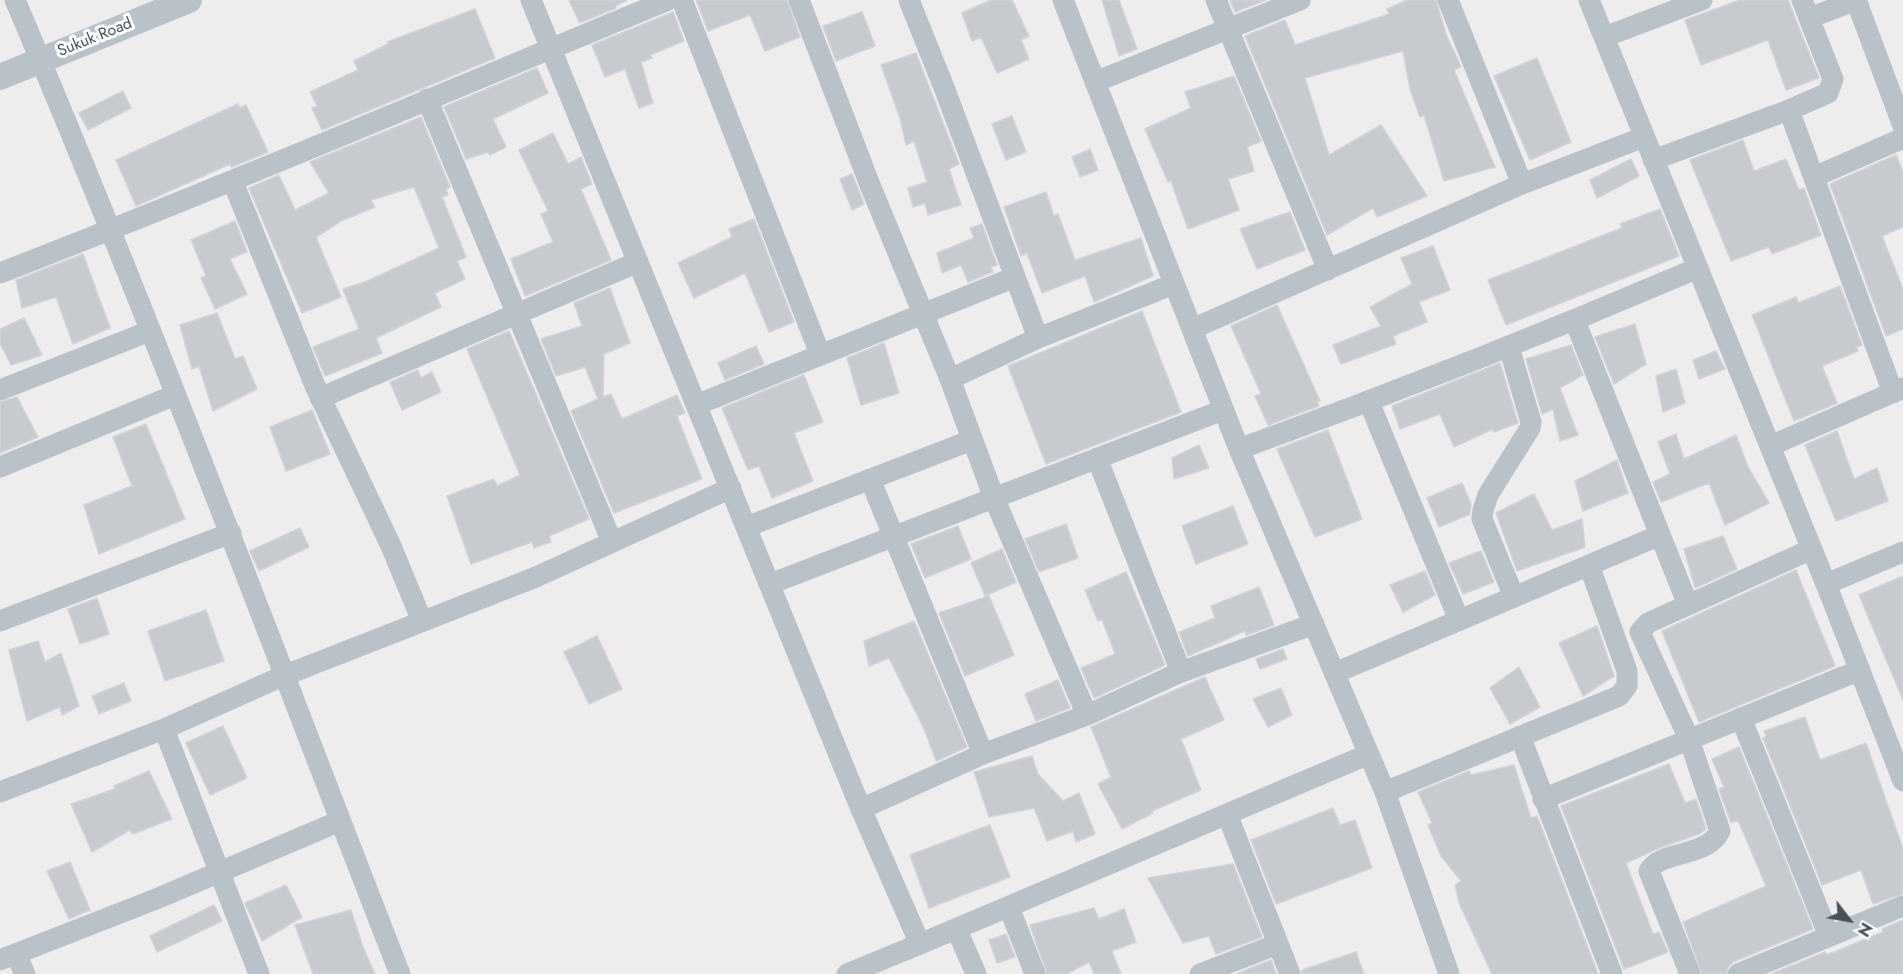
<!DOCTYPE html>
<style>
body{margin:0}
#map{position:relative;width:1903px;height:974px;overflow:hidden;background:#efeced;font-family:Jost,sans-serif}
canvas{display:block}
.north{position:absolute;left:1819px;top:890px;width:60px;height:60px;-webkit-text-stroke:4px #fff;paint-order:stroke;rotate:121deg;font-size:16px;font-weight:700;line-height:24px;text-align:center;color:#465158}
.north::after{content:'';display:block;margin:auto;width:21px;height:27px;background:#465158;clip-path:polygon(50% 0,100% 100%,50% 72%,0 100%)}
</style>
<div id="map">
<canvas width="1903" height="974"></canvas>
<div class="north">N</div>
</div>
<script>
const ctx = document.querySelector('canvas').getContext('2d');
ctx.lineJoin = 'round';
function paint(path, color) { ctx.fillStyle = color; ctx.fill(path, 'evenodd'); }
function stroke(path, color, width, dash) { ctx.strokeStyle = color; ctx.lineWidth = width; ctx.lineCap = dash ? 'butt' : 'round'; ctx.setLineDash(dash || []); ctx.stroke(path); }
function drawText(font, color, halo, rows, align = 'center') {
  ctx.font = font + ' Jost,sans-serif'; ctx.lineWidth = 6; ctx.setLineDash([]); ctx.textBaseline = 'middle'; ctx.strokeStyle = halo; ctx.fillStyle = color; for (const [text, x, y, turn = 0] of rows) {
    ctx.save(); ctx.translate(x, y); ctx.rotate((+turn || 0) * Math.PI / 180); ctx.textAlign = isNaN(turn) ? turn : align; if (halo) ctx.strokeText(text, 0, 0); ctx.fillText(text, 0, 0); ctx.restore();
  }
}
const building = new Path2D(`
 M 569,0 L 627,0 L 615,6 L 616,8 L 582,22 L 579,22 Z
 M 696,0 L 787,0 L 800,37 L 765,51 L 750,15 L 708,31 Z
 M 991,0 L 1012,0 L 1029,36 L 1021,40 L 1029,59 L 997,73 L 981,37 L 972,41 L 962,13 Z
 M 1102,0 L 1119,0 L 1137,49 L 1119,56 Z
 M 1230,0 L 1266,0 L 1235,12 Z
 M 1407,0 L 1436,0 L 1446,34 L 1461,67 L 1454,70 L 1495,167 L 1444,181 L 1424,115 L 1420,117 L 1410,89 L 1403,51 L 1305,78 L 1329,155 L 1381,125 L 1427,196 L 1377,217 L 1373,208 L 1327,235 L 1245,36 L 1285,20 L 1295,45 L 1389,14 L 1387,9 Z
 M 1740,0 L 1788,0 L 1819,78 L 1786,90 L 1768,40 L 1701,65 L 1685,20 Z
 M 475,9 L 495,58 L 322,130 L 312,108 L 317,106 L 310,92 L 358,70 L 354,61 L 388,44 L 387,42 Z
 M 673,12 L 684,41 L 650,55 L 652,58 L 641,62 L 653,103 L 639,108 L 625,69 L 605,77 L 592,45 Z
 M 862,12 L 875,46 L 836,61 L 823,26 Z
 M 916,53 L 959,164 L 949,169 L 961,205 L 928,215 L 925,203 L 913,207 L 908,188 L 927,182 L 914,141 L 906,145 L 900,118 L 881,65 Z
 M 1537,58 L 1571,142 L 1530,160 L 1494,76 Z
 M 537,68 L 548,93 L 493,119 L 506,147 L 490,155 L 488,152 L 466,159 L 444,107 Z
 M 1234,76 L 1261,141 L 1247,147 L 1254,171 L 1228,179 L 1239,210 L 1188,229 L 1171,181 L 1168,182 L 1145,129 L 1191,108 L 1185,92 Z
 M 123,91 L 131,108 L 88,130 L 79,113 Z
 M 238,104 L 239,108 L 246,105 L 268,152 L 232,167 L 230,164 L 136,206 L 116,160 Z
 M 1012,116 L 1026,152 L 1006,160 L 992,124 Z
 M 421,117 L 450,187 L 446,189 L 448,195 L 442,197 L 466,257 L 457,261 L 465,279 L 435,293 L 441,307 L 376,338 L 382,353 L 325,376 L 313,347 L 359,329 L 343,289 L 365,282 L 439,248 L 414,187 L 371,200 L 375,207 L 341,221 L 316,237 L 341,297 L 302,313 L 249,188 L 279,175 L 295,210 L 329,193 L 310,162 Z
 M 553,133 L 568,164 L 581,157 L 592,184 L 581,189 L 611,260 L 525,296 L 511,259 L 553,242 L 541,214 L 548,211 L 519,150 Z
 M 1743,140 L 1754,171 L 1786,159 L 1799,190 L 1804,188 L 1821,235 L 1772,254 L 1769,247 L 1731,261 L 1690,160 Z
 M 1090,149 L 1098,170 L 1080,177 L 1072,157 Z
 M 1896,155 L 1903,172 L 1903,227 L 1882,236 L 1903,289 L 1903,329 L 1886,336 L 1830,184 Z
 M 1631,159 L 1639,176 L 1597,198 L 1590,180 Z
 M 852,174 L 864,204 L 852,210 L 840,179 Z
 M 1046,192 L 1054,216 L 1058,214 L 1075,260 L 1141,238 L 1153,276 L 1094,302 L 1085,276 L 1042,293 L 1027,253 L 1021,256 L 1004,207 Z
 M 1660,209 L 1679,256 L 1506,325 L 1488,280 L 1622,228 L 1620,224 Z
 M 1290,212 L 1305,250 L 1257,269 L 1240,229 Z
 M 754,219 L 794,322 L 769,332 L 745,273 L 694,298 L 678,263 L 732,237 L 729,229 Z
 M 235,221 L 247,252 L 230,259 L 247,294 L 215,309 L 201,278 L 206,276 L 191,240 Z
 M 982,224 L 997,265 L 991,267 L 993,272 L 968,282 L 961,265 L 942,273 L 937,253 L 974,238 L 970,228 Z
 M 1433,246 L 1450,290 L 1419,302 L 1427,322 L 1393,336 L 1396,344 L 1341,364 L 1333,345 L 1381,326 L 1370,307 L 1412,284 L 1401,258 Z
 M 83,254 L 110,328 L 73,344 L 56,297 L 22,308 L 16,280 Z
 M 1840,286 L 1862,345 L 1856,347 L 1858,351 L 1822,366 L 1837,403 L 1794,421 L 1752,315 L 1796,297 L 1798,303 Z
 M 610,288 L 630,343 L 604,354 L 603,397 L 611,394 L 622,419 L 677,395 L 685,413 L 677,416 L 702,479 L 614,513 L 571,411 L 598,399 L 585,367 L 556,376 L 541,339 L 582,326 L 574,303 Z
 M 1277,305 L 1320,401 L 1317,402 L 1319,406 L 1268,425 L 1255,396 L 1261,394 L 1231,326 Z
 M 1142,311 L 1181,412 L 1046,464 L 1008,366 Z
 M 217,313 L 235,359 L 243,356 L 257,389 L 213,411 L 199,366 L 192,369 L 180,325 Z
 M 24,318 L 42,355 L 11,365 L 0,343 L 0,329 Z
 M 1635,324 L 1646,364 L 1614,384 L 1595,337 Z
 M 509,331 L 589,519 L 549,536 L 551,542 L 534,548 L 532,542 L 471,564 L 447,496 L 494,479 L 497,486 L 520,475 L 467,349 Z
 M 884,343 L 899,393 L 861,405 L 847,358 Z
 M 1571,345 L 1583,375 L 1560,388 L 1578,435 L 1560,441 L 1553,409 L 1542,414 L 1526,359 Z
 M 756,346 L 764,364 L 725,380 L 718,363 Z
 M 1716,351 L 1725,369 L 1699,379 L 1693,360 Z
 M 1500,363 L 1518,423 L 1494,432 L 1493,429 L 1454,447 L 1440,414 L 1400,429 L 1392,406 Z
 M 1676,369 L 1685,403 L 1663,412 L 1656,376 Z
 M 418,370 L 421,378 L 432,372 L 441,392 L 402,410 L 390,382 Z
 M 804,375 L 823,422 L 794,433 L 813,481 L 772,498 L 759,466 L 748,470 L 722,408 Z
 M 17,397 L 38,437 L 0,453 L 0,402 Z
 M 312,410 L 330,454 L 286,471 L 270,427 Z
 M 146,424 L 185,519 L 99,554 L 84,505 L 132,486 L 113,437 Z
 M 1328,430 L 1362,519 L 1315,537 L 1277,449 Z
 M 1837,431 L 1854,479 L 1877,468 L 1888,501 L 1836,521 L 1805,445 Z
 M 1676,434 L 1684,459 L 1736,435 L 1748,467 L 1769,503 L 1725,525 L 1709,483 L 1661,502 L 1653,482 L 1670,474 L 1658,442 Z
 M 1199,445 L 1209,468 L 1174,479 L 1172,458 Z
 M 1617,460 L 1628,493 L 1583,511 L 1575,481 Z
 M 1462,483 L 1471,504 L 1470,514 L 1439,527 L 1427,498 Z
 M 1534,494 L 1552,530 L 1582,519 L 1585,547 L 1517,571 L 1496,513 Z
 M 1233,506 L 1248,544 L 1196,564 L 1182,526 Z
 M 1066,524 L 1078,558 L 1039,572 L 1025,539 Z
 M 958,526 L 971,559 L 925,578 L 911,544 Z
 M 300,528 L 309,547 L 259,571 L 250,551 Z
 M 1723,536 L 1737,569 L 1695,588 L 1684,549 Z
 M 1002,549 L 1016,582 L 985,596 L 971,563 Z
 M 1481,551 L 1494,582 L 1463,594 L 1449,563 Z
 M 1796,570 L 1835,666 L 1699,722 L 1662,631 Z
 M 1425,571 L 1435,595 L 1403,612 L 1390,585 Z
 M 1126,572 L 1165,665 L 1094,698 L 1081,668 L 1115,654 L 1102,619 L 1098,621 L 1085,590 Z
 M 1903,576 L 1903,700 L 1859,595 Z
 M 1259,587 L 1274,625 L 1246,635 L 1245,631 L 1188,656 L 1179,632 L 1215,618 L 1211,606 Z
 M 989,596 L 1014,655 L 965,676 L 939,613 Z
 M 97,598 L 109,634 L 80,644 L 68,609 Z
 M 206,610 L 224,661 L 165,681 L 148,631 Z
 M 914,621 L 967,747 L 936,761 L 925,731 L 889,658 L 869,666 L 864,641 Z
 M 1597,626 L 1614,676 L 1583,696 L 1559,643 Z
 M 597,636 L 622,689 L 589,704 L 564,652 Z
 M 38,641 L 45,662 L 61,653 L 79,706 L 62,715 L 60,707 L 27,721 L 9,650 Z
 M 1283,649 L 1287,659 L 1260,669 L 1256,659 Z
 M 1519,667 L 1540,707 L 1510,724 L 1490,688 Z
 M 1205,677 L 1224,720 L 1181,739 L 1201,790 L 1152,811 L 1153,813 L 1122,829 L 1098,784 L 1111,777 L 1091,727 Z
 M 1058,680 L 1070,708 L 1036,721 L 1025,694 Z
 M 124,683 L 131,701 L 99,714 L 92,696 Z
 M 1281,688 L 1292,715 L 1268,727 L 1253,699 Z
 M 1805,717 L 1820,760 L 1866,743 L 1903,849 L 1903,894 L 1873,904 L 1861,870 L 1822,885 L 1763,738 L 1766,736 L 1764,731 Z
 M 223,726 L 247,778 L 210,795 L 186,743 Z
 M 1739,747 L 1813,929 L 1733,962 L 1728,967 L 1726,974 L 1702,974 L 1683,922 L 1766,886 L 1738,820 L 1731,823 L 1719,789 L 1724,787 L 1712,759 Z
 M 1032,756 L 1038,774 L 1063,801 L 1079,793 L 1095,834 L 1076,842 L 1073,831 L 1047,841 L 1034,808 L 989,817 L 974,772 Z
 M 1669,764 L 1685,803 L 1696,799 L 1706,829 L 1699,834 L 1659,848 L 1626,863 L 1653,934 L 1659,932 L 1668,952 L 1624,969 L 1561,806 Z
 M 1514,765 L 1531,818 L 1537,816 L 1598,974 L 1492,974 L 1459,903 L 1455,885 L 1461,881 L 1441,856 L 1428,825 L 1432,823 L 1418,792 L 1469,771 L 1471,775 Z
 M 149,771 L 172,819 L 133,834 L 130,830 L 92,852 L 71,804 L 115,789 L 114,786 Z
 M 1333,808 L 1340,825 L 1355,820 L 1372,868 L 1276,904 L 1251,840 Z
 M 990,825 L 1010,877 L 929,908 L 910,855 Z
 M 70,862 L 90,910 L 69,919 L 47,871 Z
 M 1233,864 L 1262,937 L 1216,954 L 1209,936 L 1183,943 L 1148,878 Z
 M 286,885 L 302,917 L 262,941 L 245,903 Z
 M 214,905 L 222,921 L 157,952 L 150,936 Z
 M 1094,908 L 1099,919 L 1124,909 L 1136,942 L 1112,951 L 1121,974 L 1094,974 L 1089,962 L 1067,974 L 1047,974 L 1030,925 Z
 M 351,910 L 363,947 L 375,974 L 313,974 L 295,925 Z
 M 1903,920 L 1903,974 L 1771,974 L 1825,952 L 1827,955 L 1883,932 L 1882,929 Z
 M 1006,934 L 1015,957 L 997,963 L 989,940 Z
 M 1356,952 L 1364,974 L 1302,974 L 1302,970 Z
 M 1271,960 L 1276,974 L 1236,974 Z`);
paint(building, '#c7cacf');
stroke(building, '#d1d3d8', 1.5);
stroke(new Path2D(`
 M 15,0 C 152,321 273,649 400,974
 M 531,0 L 861,809 L 920,944 L 1369,754
 M 682,0 L 820,354
 M 799,0 L 870,185 L 950,379 L 1038,338
 M 909,0 L 945,90 L 1038,338 L 1174,284
 M 1063,0 L 1239,449 L 1385,792 L 1449,974
 M 1216,0 L 1328,270
 M 1448,0 L 1522,184
 M 1589,0 L 1826,584
 M 1856,0 L 1903,126
 M 1809,18 L 1857,0
 M 1604,37 L 1702,0
 M 1095,82 L 1300,0
 M 427,99 L 612,542
 M 1789,110 L 1893,393
 M 1653,160 L 1789,110 L 1828,93 L 1833,79 L 1802,0
 M 1814,177 L 1903,138
 M 233,182 L 316,388 L 391,546 L 422,621
 M 0,273 C 225,186 446,92 668,0
 M 1575,321 L 1688,605
 M 1192,329 L 1522,184 L 1644,137
 M 1509,347 L 1531,422 L 1530,428 L 1488,495 L 1483,510 L 1482,519 L 1514,597
 M 950,379 L 994,498 L 1087,715
 M 0,390 L 150,331
 M 320,398 L 638,262
 M 1369,402 L 1459,620
 M 696,405 L 1015,277
 M 1770,446 L 1903,388
 M 1239,449 C 1394,393 1546,333 1698,268
 M 1097,458 L 1181,672
 M 0,467 L 175,395
 M 870,479 L 983,754
 M 746,527 L 972,440
 M 1903,552 L 1826,584 L 1903,781
 M 770,584 L 1223,410
 M 0,621 L 231,533
 M 1335,673 L 1660,535
 M 1741,718 L 1829,936
 M 164,729 L 259,974
 M 1520,736 L 1612,974
 M 0,792 L 164,729 L 283,676 L 536,577 L 731,488
 M 1385,792 L 1619,696 L 1627,686 L 1627,671 L 1589,565
 M 1543,799 L 1860,670
 M 861,809 L 983,754 L 1087,715 L 1181,672 L 1314,624
 M 1227,814 L 1290,974
 M 1009,907 L 1035,974
 M 957,930 L 976,974
 M 16,954 L 25,974
 M 0,960 L 156,899 L 340,821
 M 847,974 L 920,944
 M 1200,974 L 1278,944
 M 1690,974 L 1649,871 C 1660,850 1707,858 1720,831 L 1689,739 L 1640,632 L 1648,623 L 1812,549
 M 1738,974 L 1903,906`), '#b9c2c8', 21);
stroke(new Path2D(`
 M 0,77 L 189,0`), '#b9c2c8', 26);
drawText('16px', '#465158', '#fff', [
 ["Sukuk Road",95,38,-22]
]);
</script>
